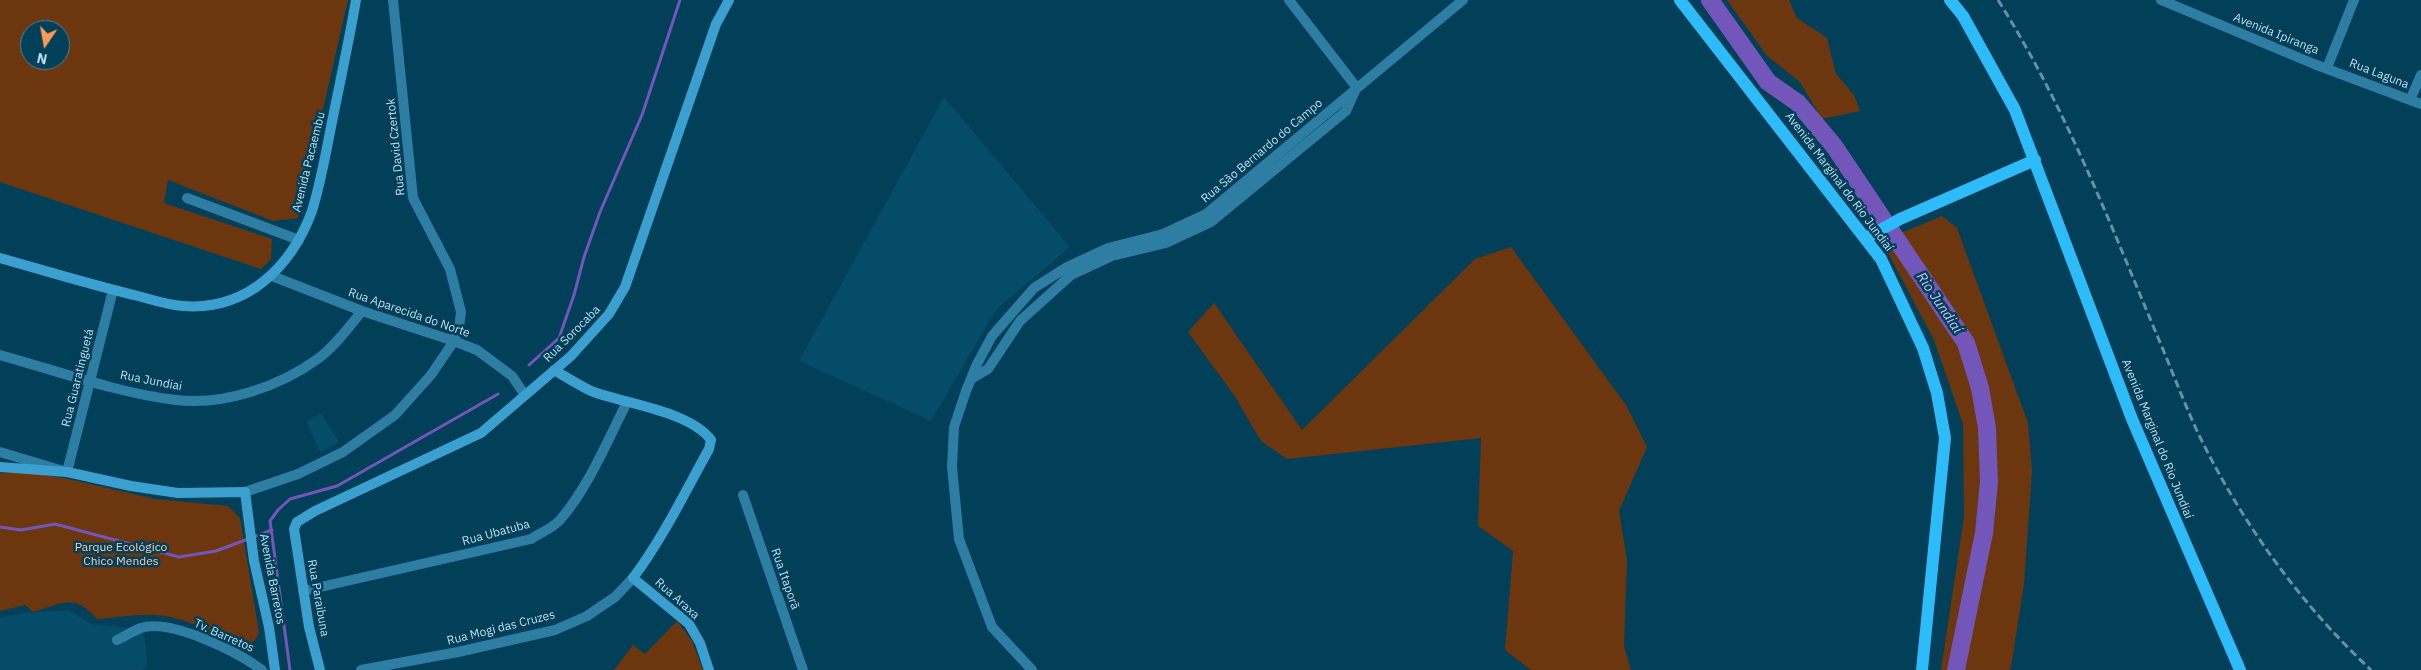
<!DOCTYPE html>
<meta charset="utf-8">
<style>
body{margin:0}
#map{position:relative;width:2421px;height:670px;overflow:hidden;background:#023f58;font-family:"IBM Plex Sans",sans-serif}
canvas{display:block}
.north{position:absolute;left:20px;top:20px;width:50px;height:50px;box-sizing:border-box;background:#023f58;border:1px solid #4d7f96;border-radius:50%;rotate:192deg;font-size:14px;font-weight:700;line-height:20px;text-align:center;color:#bddff2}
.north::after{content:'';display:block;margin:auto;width:18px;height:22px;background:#fe9b58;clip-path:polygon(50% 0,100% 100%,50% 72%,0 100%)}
</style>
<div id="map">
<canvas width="2421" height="670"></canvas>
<div class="north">N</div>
</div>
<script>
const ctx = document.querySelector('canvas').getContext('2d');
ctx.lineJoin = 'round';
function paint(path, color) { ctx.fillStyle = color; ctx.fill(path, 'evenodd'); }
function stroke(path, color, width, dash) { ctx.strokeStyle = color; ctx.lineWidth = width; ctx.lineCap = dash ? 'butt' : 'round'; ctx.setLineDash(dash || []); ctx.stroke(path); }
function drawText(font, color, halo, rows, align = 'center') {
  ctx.font = font + ' "IBM Plex Sans",sans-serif'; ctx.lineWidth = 5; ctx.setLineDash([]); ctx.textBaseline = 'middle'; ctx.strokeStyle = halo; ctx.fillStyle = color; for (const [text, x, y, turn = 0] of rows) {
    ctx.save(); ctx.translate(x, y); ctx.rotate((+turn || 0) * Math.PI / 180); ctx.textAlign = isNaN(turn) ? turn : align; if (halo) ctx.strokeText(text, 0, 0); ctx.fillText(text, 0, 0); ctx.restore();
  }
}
paint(new Path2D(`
 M 944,97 L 1070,247 L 996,310 L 931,421 L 799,361 Z
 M 321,413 L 339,442 L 320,452 L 306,421 Z
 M 69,610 L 91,624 L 140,629 L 145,639 L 147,666 L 142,670 L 0,670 L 0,618 L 23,613 Z`), '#054c69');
paint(new Path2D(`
 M 0,0 L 348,0 L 298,218 L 273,221 L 168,180 L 164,203 L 272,239 L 271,259 L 261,269 L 0,182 ZM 30,30 L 60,30 L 60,60 L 30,60 Z
 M 1727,0 L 1789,0 L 1797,18 L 1827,38 L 1836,74 L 1854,95 L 1860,111 L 1822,119 L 1800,82 L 1767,56 Z
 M 1942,216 L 1957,228 L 2028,423 L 2032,471 L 2024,584 L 2011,667 L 2009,670 L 1941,670 L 1964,517 L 1963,424 L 1934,340 L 1886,249 L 1884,240 Z
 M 1511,247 L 1626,405 L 1647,447 L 1619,511 L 1627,560 L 1624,646 L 1631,670 L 1531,670 L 1505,650 L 1513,551 L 1478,526 L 1481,438 L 1287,459 L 1261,441 L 1234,395 L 1188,332 L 1214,303 L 1302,430 L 1475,259 Z
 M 23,472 L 64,478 L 155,499 L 228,506 L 240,518 L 259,632 C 256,640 251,647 243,646 C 231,645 221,637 211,632 C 200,626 186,621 174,618 C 150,611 122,617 97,619 C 73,592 63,604 33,612 L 25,605 L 0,611 L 0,473 Z
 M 677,621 L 692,641 L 703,670 L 614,670 L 633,645 L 645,654 Z`), '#6c370f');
stroke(new Path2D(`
 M 529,365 L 559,338 L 574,295 L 584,257 L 600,212 L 642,115 L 680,0
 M 0,527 L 21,530 L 55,524 L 179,557 L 216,551 L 272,530
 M 290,670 L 270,521 L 278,510 L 290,499 L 337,486 L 498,394`), '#7256ba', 3);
stroke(new Path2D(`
 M 1710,0 L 1768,82 L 1798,103 L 1834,146 L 1966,343 L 1980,388 L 1987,428 L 1989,482 L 1984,533 L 1956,670`), '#7256ba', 18);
stroke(new Path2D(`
 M 1289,0 L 1357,88
 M 2161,0 L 2314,64 L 2421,104
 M 2327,68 L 2354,0
 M 2410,100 L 2421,75
 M 187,198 L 299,240
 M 272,276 L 362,311 L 454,341 L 477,350 L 512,376 L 525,395
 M 0,355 C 58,371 117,393 176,400 C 224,406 281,386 319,358 C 336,345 349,327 362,311
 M 971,379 L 988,369 L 1020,321 L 1071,275 L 1112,256 L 1166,243 L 1211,222 L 1346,111 L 1355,91
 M 0,452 L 67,472 L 113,290
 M 245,492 L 298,474 L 343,452 L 395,415 L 431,375 L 454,341 L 459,328 L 461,312 L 450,269 L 413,198 L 393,0
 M 743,495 L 803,670
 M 303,591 L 531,539 C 540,533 553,528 560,520 C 588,488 608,440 627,402
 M 117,640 C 125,636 133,631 141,628 C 170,618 238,652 262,670
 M 361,670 L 458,652 L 555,630 L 587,616 L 615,597 L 633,578
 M 1032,670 L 992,627 L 959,539 L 952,467 L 954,427 L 966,391 L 977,364 L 992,336 L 1034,288 L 1067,267 L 1108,248 L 1163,234 L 1206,214 L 1463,0`), '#2e7da3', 10);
stroke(new Path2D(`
 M 0,258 C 46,271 92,285 138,296 C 153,300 168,305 183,306 C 246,311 291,268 312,211 C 321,182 326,152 332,122 C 340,82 349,41 356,0
 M 554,370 C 566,377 579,385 591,391 C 625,404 690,411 711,440 L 709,449 C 685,492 663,538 633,578 L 689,624 L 700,643 L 709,670
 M 0,467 L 67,472 L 131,486 L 178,493 L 245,492 L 254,561 L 269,627 L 275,670
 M 320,670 L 309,627 L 294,529 L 297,522 L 315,511 L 481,433 L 571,356 L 609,314 L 625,287 L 716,24 L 729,0`), '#3ba0d0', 10);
stroke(new Path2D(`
 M 1680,0 L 1881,259 L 1923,348 L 1937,393 L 1945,438 L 1922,670
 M 1950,0 L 1963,16 L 2015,110 L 2132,419 L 2240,670
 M 1866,238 L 1900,219 L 2035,160`), '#2dbbf9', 12);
stroke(new Path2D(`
 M 1998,0 C 2067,109 2112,229 2162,347 C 2174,376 2185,405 2198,433 C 2240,520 2300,604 2371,670`), '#6392a8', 3, [8, 4]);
drawText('12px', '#bddff2', '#023f58', [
 ["Avenida Ipiranga",2276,34,22],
 ["Rua Laguna",2379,74,21],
 ["Rua David Czertok",396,147,-96],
 ["Rua São Bernardo do Campo",1262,151,-40],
 ["Avenida Pacaembu",309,162,-76],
 ["Avenida Marginal do Rio Jundiaí",1839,182,53],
 ["Rua Aparecida do Norte",409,313,19],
 ["Rua Sorocaba",572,334,-45],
 ["Rua Guaratinguetá",78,378,-76],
 ["Rua Jundiai",151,381,11],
 ["Avenida Marginal do Rio Jundiaí",2157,439,68],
 ["Rua Ubatuba",496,533,-15],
 ["Avenida Barretos",272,579,79],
 ["Rua Itaporã",785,579,71],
 ["Rua Paraibuna",318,598,80],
 ["Rua Araxa",677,599,42],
 ["Rua Mogi das Cruzes",501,628,-14],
 ["Tv. Barretos",224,636,24]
]);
drawText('12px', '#ffcbab', '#023f58', [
 ["Parque Ecológico",121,548],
 ["Chico Mendes",121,562]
]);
drawText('italic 14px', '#c8bef2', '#023f58', [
 ["Rio Jundiaí",1939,303,56]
]);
</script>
